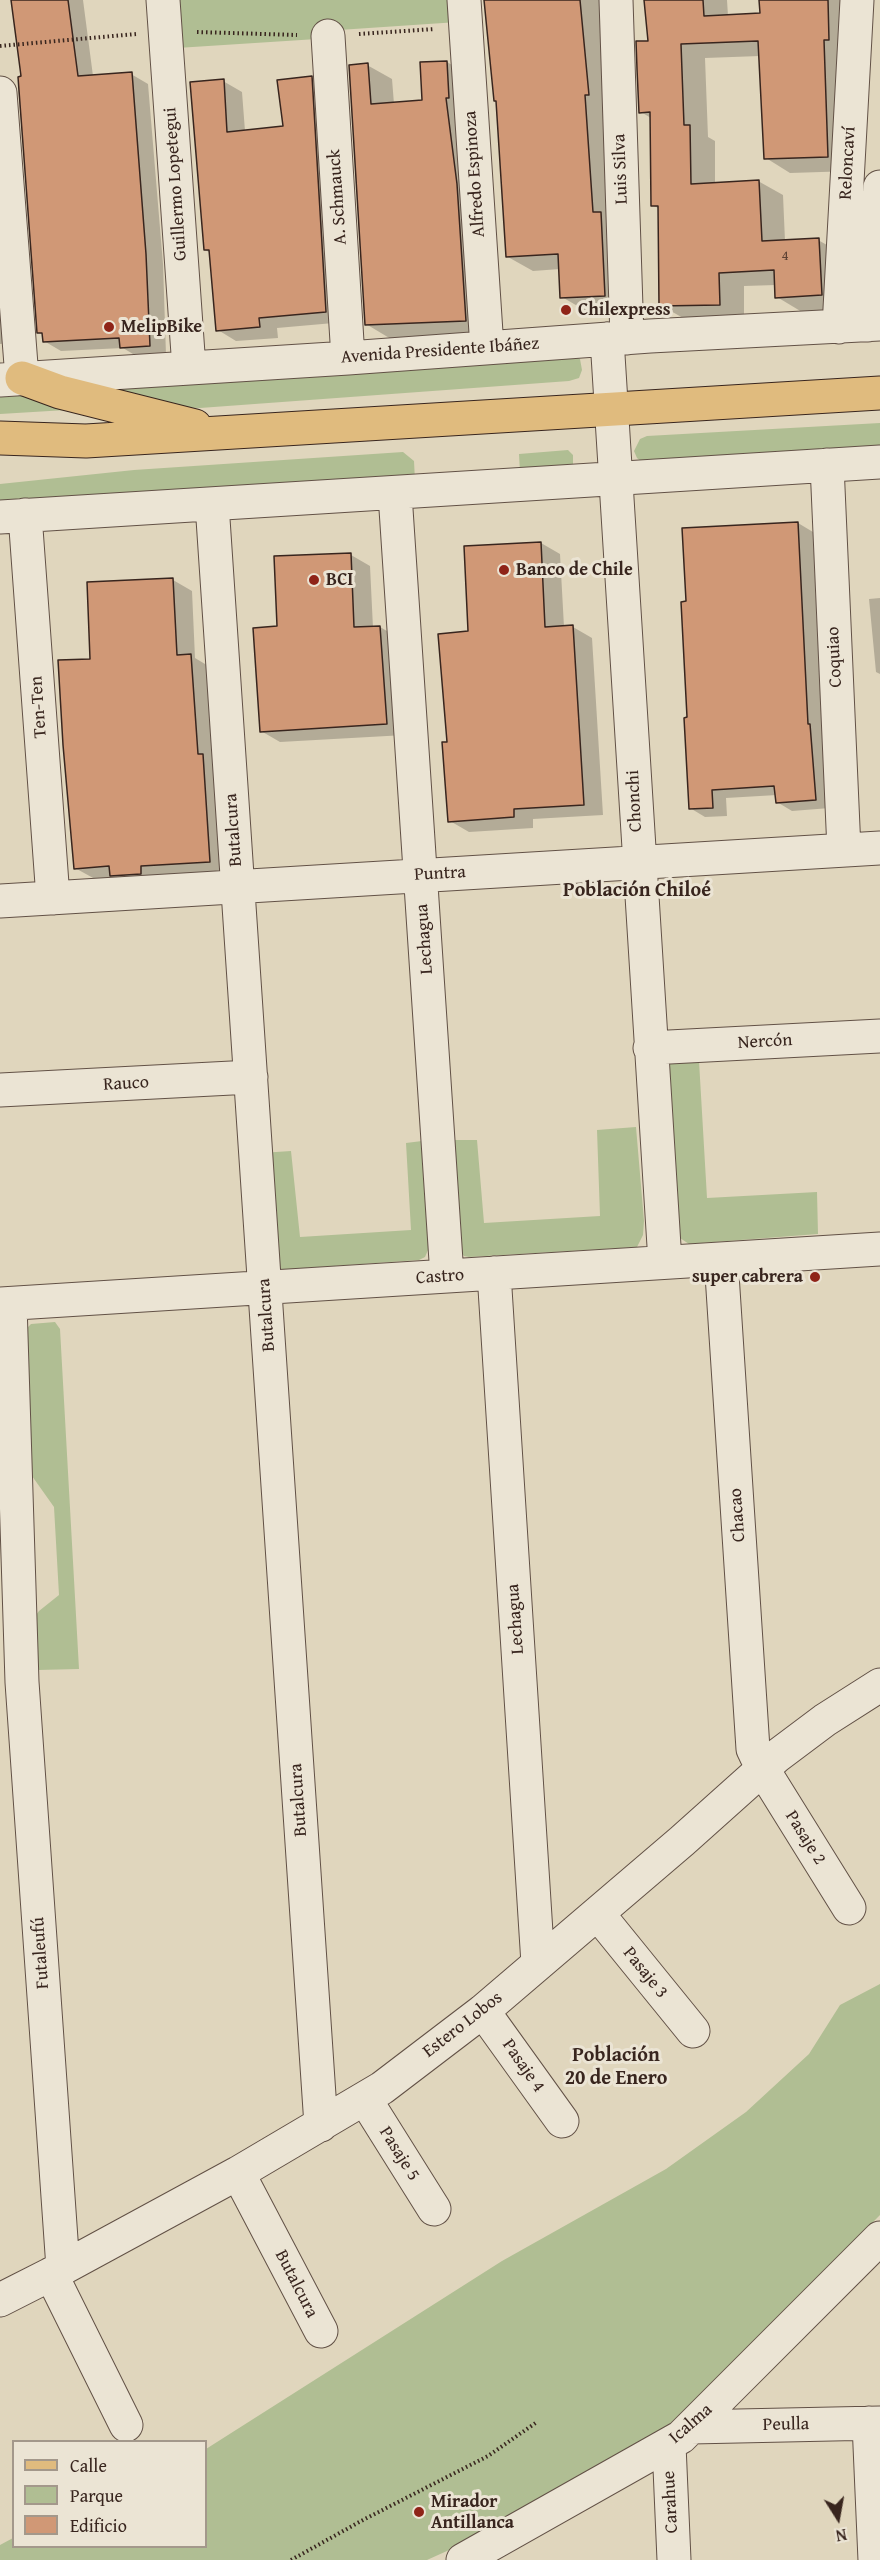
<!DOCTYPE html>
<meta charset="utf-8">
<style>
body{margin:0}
#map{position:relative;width:880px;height:2560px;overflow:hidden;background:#e0d6bd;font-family:"Gentium Book Plus",serif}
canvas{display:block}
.legend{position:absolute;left:12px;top:2440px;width:195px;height:108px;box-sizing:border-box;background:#ebe4d4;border:2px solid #a3988b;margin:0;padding:8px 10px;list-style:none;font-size:18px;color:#38251e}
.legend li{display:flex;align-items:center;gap:12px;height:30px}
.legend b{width:30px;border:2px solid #a3988b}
.north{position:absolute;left:808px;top:2488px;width:60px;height:60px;-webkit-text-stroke:4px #ebe4d4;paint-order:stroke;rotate:169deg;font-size:16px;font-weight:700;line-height:24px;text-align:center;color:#38251e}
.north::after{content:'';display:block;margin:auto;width:21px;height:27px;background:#38251e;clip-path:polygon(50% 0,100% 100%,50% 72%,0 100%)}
</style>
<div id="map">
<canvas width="880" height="2560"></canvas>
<ul class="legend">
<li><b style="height:8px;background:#e0bb7e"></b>Calle</li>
<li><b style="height:16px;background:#b0be93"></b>Parque</li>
<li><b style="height:16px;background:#d09876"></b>Edificio</li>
</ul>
<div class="north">N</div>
</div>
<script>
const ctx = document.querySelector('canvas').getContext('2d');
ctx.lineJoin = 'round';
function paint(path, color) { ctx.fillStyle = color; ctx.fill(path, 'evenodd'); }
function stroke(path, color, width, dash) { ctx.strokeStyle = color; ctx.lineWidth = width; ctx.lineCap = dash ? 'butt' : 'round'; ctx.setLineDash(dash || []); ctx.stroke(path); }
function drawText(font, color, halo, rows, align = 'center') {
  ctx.font = font + ' "Gentium Book Plus",serif'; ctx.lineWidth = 6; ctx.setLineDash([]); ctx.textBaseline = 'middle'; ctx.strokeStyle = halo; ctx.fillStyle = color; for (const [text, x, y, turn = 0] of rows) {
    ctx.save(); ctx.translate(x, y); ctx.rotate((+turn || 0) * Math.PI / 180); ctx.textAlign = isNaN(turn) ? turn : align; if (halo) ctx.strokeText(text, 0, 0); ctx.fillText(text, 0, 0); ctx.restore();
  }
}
paint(new Path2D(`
 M 172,0 L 459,0 L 458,22 L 324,31 L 317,39 L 177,48 Z
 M 575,357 L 580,359 L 582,370 L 579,378 L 569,381 L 200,408 L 162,407 L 82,389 Z
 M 0,393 L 25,396 L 66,410 L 0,414 Z
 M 880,423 L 880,453 L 643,463 L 637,458 L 634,451 L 640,439 L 647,436 Z
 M 568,450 L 573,455 L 573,465 L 520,473 L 519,454 Z
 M 403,452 L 414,461 L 415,481 L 0,506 L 0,484 L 134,470 Z
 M 671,1059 L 699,1061 L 707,1198 L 817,1192 L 818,1234 L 689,1244 L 677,1236 L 666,1065 Z
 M 636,1127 L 644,1221 L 643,1235 L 637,1247 L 469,1257 L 464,1256 L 460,1251 L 453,1140 L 477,1140 L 484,1223 L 600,1216 L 597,1130 Z
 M 422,1141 L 431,1243 L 425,1257 L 419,1260 L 278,1270 L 261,1153 L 291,1151 L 300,1237 L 411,1230 L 406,1143 Z
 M 55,1322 L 60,1329 L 79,1669 L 38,1670 L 36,1615 L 39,1611 L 59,1595 L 54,1507 L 32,1476 L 25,1330 L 31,1324 Z
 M 880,1984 L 880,2215 L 679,2418 L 652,2436 L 458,2546 L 427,2560 L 0,2560 L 0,2545 L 13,2538 L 14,2546 L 206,2546 L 206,2449 L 502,2261 L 666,2169 L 746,2112 L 809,2054 L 840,2005 Z`), '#b0be93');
paint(new Path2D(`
 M 12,0 L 83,0 L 93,76 L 131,74 L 148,84 L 163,264 L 166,355 L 138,357 L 123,348 L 61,351 L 44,341 L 44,335 L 39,332 L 18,87 L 23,78 Z
 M 486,0 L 608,0 L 630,309 L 586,311 L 562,297 L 560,269 L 533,271 L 508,257 L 498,102 Z
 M 645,0 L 727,0 L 728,16 L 761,15 L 761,0 L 852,0 L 853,171 L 790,173 L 766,158 L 760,56 L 705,58 L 708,137 L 715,141 L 715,184 L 758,181 L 783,195 L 785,241 L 818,240 L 843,254 L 846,309 L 802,312 L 777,297 L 776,285 L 744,286 L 744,319 L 685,319 L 660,305 L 660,209 L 652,205 L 651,118 L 641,112 L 649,42 Z
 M 447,62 L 472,77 L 491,334 L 391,339 L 366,324 L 367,65 L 392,79 L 394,104 L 424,102 Z
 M 311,77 L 330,88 L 345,322 L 277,328 L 278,338 L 236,341 L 218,330 L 211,253 L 205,250 L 223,81 L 242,92 L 245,131 L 285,127 Z
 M 0,157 L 13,343 L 0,344 Z
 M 798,523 L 813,532 L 822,733 L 830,808 L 792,811 L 777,802 L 777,795 L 726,798 L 727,816 L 705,817 L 690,808 L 688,603 Z
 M 541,543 L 560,554 L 564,627 L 573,627 L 592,638 L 603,815 L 533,819 L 533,828 L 469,832 L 450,821 L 449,743 L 470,633 Z
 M 351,555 L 370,566 L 373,628 L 380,627 L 399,638 L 405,735 L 280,742 L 261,731 Z
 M 173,580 L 192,591 L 195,658 L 210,667 L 229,873 L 131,886 L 116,877 L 95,879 L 75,868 L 92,660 Z
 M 880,598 L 880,674 L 876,672 L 869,599 Z`), '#0003');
const building = new Path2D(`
 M 11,0 L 68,0 L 78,76 L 132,72 L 146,254 L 150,346 L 120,348 L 119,338 L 43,342 L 42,333 L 37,333 L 18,77 L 21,76 Z
 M 484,0 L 580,0 L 589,95 L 585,95 L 593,212 L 601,212 L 605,296 L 560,298 L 558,254 L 506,257 L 496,101 L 494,101 Z
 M 644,0 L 703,0 L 704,16 L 760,13 L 759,0 L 828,0 L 829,40 L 824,40 L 828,157 L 764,159 L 758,41 L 681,44 L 684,125 L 690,125 L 691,184 L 759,180 L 762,241 L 819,238 L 822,295 L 775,298 L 774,270 L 719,273 L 720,305 L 659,306 L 658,206 L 651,206 L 650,112 L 639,113 L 637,69 L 636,41 L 648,41 Z
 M 447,61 L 449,98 L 446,98 L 457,184 L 466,321 L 365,325 L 349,65 L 368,63 L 371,104 L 422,100 L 420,62 Z
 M 312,76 L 326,312 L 259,318 L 260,327 L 216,331 L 209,250 L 204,250 L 190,82 L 224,79 L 227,132 L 283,126 L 277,80 Z
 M 798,522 L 808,724 L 810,724 L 816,800 L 776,803 L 774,786 L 712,790 L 713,808 L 689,809 L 684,718 L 687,717 L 681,602 L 686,601 L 682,528 Z
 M 541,542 L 545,627 L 573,625 L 584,805 L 514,809 L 514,817 L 448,822 L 442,742 L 447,742 L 438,634 L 468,631 L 464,546 Z
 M 351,553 L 354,627 L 380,626 L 387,724 L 260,732 L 253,628 L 277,626 L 274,556 Z
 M 173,578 L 177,655 L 191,654 L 198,754 L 203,754 L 210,862 L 141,866 L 141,874 L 110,876 L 109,866 L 74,869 L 63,745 L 58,660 L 90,659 L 87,582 Z`);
paint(building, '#d09876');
stroke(building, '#38251e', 1.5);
const minor = new Path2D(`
 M 163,0 L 189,368
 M 464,0 L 487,348
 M 616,0 L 627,338
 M 328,36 L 348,358
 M 0,93 L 22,378
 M 868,325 L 880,187
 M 839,327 L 857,0
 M 607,339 L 665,1262
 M 0,380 L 348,358 L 650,336 L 880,324
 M 827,465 L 844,850
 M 395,494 L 447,1276
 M 212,504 L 321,2125
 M 25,515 L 53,898
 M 0,517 L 880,462
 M 0,901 L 880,848
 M 650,1048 L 880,1036
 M 0,1090 L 251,1077
 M 721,1259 L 753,1749 L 762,1768 L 849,1908
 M 494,1273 L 538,1964
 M 0,1304 L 880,1249
 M 10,1304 L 22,1682 L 63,2268
 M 598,1914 L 693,2031
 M 483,2011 L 562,2121
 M 365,2099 L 434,2209
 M 238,2173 L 321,2331
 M 51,2274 L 126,2425
 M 0,2300 L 63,2268 L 238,2173 L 382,2088 L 483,2011 L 682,1841 L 777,1756 L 825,1720 L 880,1685
 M 869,2423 L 875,2560
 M 691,2427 L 880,2423
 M 669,2445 L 674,2560
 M 463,2560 L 681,2437 L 880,2238`);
const major = new Path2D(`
 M 22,378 L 60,392 L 195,426
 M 0,438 L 86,441 L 880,393`);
stroke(minor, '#625146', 35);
stroke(major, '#38251e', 35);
stroke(new Path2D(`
 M 197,32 L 297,35
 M 359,34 L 435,29
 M 0,46 L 136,34
 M 291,2560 L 363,2520 L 488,2456 L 537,2422`), '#38251e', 4, [1.5, 3]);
stroke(minor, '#ebe4d4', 33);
stroke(major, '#e0bb7e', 33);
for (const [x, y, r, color] of [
 [566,310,6,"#8f2418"],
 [109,327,6,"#8f2418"],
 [504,570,6,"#8f2418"],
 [314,580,6,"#8f2418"],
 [815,1277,6,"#8f2418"],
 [419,2512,6,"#8f2418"]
]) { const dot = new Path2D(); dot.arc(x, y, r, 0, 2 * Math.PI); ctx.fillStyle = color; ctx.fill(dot); stroke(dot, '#ebe4d4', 2); }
drawText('15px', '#5e4234', null, [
 ["4",785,256]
]);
drawText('18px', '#38251e', '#ebe4d4', [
 ["Reloncaví",848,163,-87],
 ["Luis Silva",621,169,-92],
 ["Alfredo Espinoza",475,174,-94],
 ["Guillermo Lopetegui",176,184,-94],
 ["A. Schmauck",338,197,-94],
 ["Avenida Presidente Ibáñez",440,351,-4],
 ["Coquiao",835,657,-93],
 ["Ten-Ten",39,707,-94],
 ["Chonchi",635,801,-93],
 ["Butalcura",234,830,-94],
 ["Puntra",440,874,-3],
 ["Lechagua",425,939,-94],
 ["Nercón",765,1042,-3],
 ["Rauco",126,1084,-3],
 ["Castro",440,1277,-4],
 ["Butalcura",267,1315,-94],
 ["Chacao",738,1515,-94],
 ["Lechagua",516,1619,-94],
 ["Butalcura",299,1800,-94],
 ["Pasaje 2",805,1838,58],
 ["Futaleufú",41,1953,-94],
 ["Pasaje 3",645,1973,51],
 ["Estero Lobos",463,2025,-38],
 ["Pasaje 4",523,2066,55],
 ["Pasaje 5",399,2154,58],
 ["Butalcura",296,2284,63],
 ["Icalma",691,2424,-41],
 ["Peulla",786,2425,-1],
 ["Carahue",671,2502,-93]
]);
drawText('bold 18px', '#38251e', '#ebe4d4', [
 ["Chilexpress",578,310],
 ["MelipBike",121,327],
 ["Banco de Chile",516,570],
 ["BCI",326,580],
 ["super cabrera",803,1277,"right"],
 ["Mirador",431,2502],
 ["Antillanca",431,2523]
], 'left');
drawText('bold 20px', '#38251e', '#ebe4d4', [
 ["Población Chiloé",637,891],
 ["Población",616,2056],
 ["20 de Enero",616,2079]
]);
</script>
